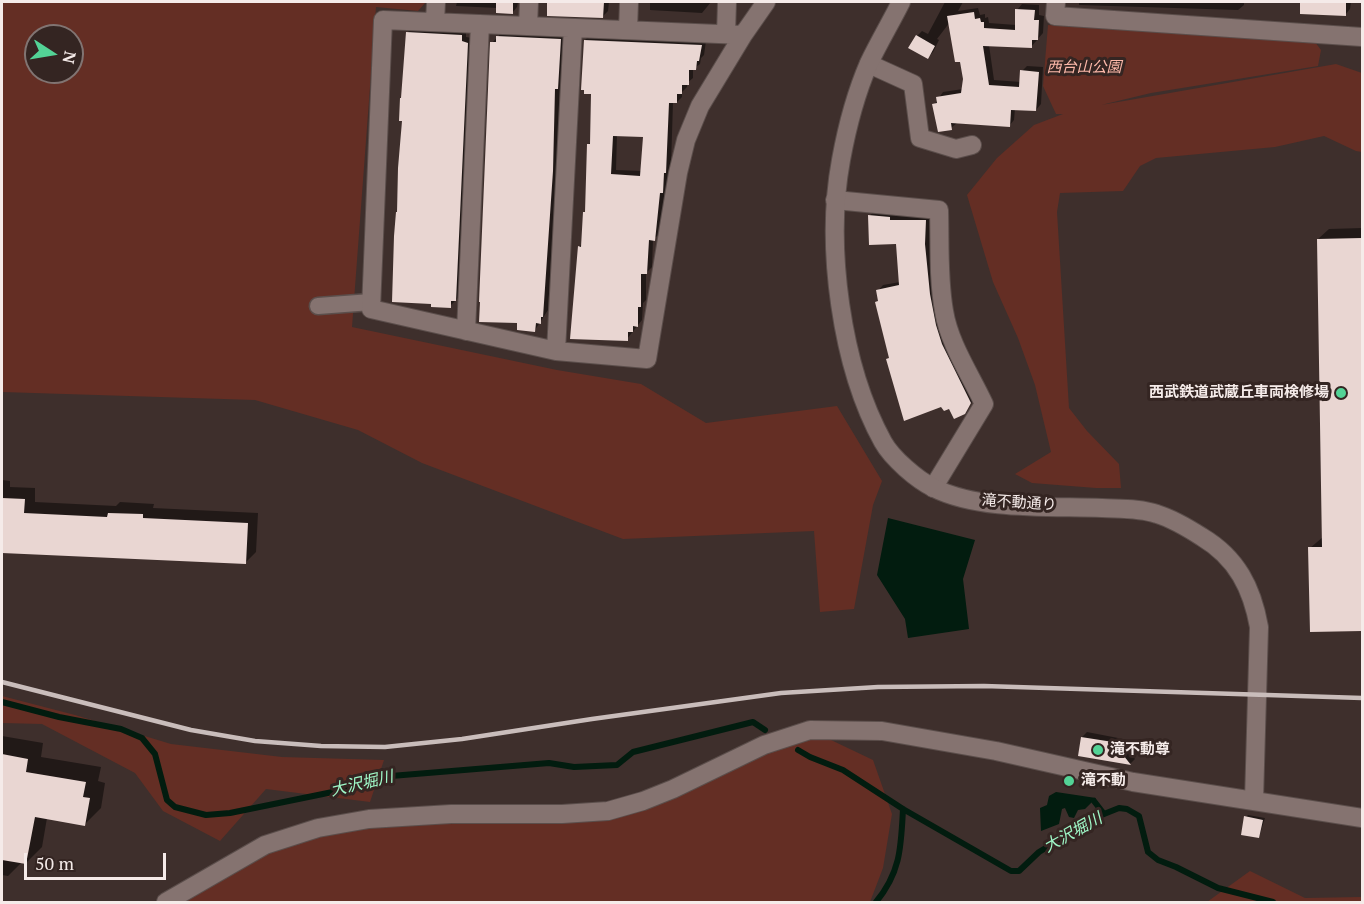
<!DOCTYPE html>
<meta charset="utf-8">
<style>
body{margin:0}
#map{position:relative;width:1364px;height:904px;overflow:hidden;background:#3e2f2c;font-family:"PT Serif",serif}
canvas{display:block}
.frame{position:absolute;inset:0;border:3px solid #f5ebe9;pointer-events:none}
.north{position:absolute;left:24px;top:24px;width:60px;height:60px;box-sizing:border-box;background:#342522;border:2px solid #817472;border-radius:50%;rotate:102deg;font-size:16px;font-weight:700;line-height:24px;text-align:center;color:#f5ebe9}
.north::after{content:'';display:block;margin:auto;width:21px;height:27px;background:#53d396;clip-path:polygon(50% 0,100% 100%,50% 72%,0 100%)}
.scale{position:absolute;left:24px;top:853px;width:142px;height:27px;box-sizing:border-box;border:3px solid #f5ebe9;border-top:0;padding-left:8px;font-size:18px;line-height:21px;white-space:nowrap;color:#f5ebe9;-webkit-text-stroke:4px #342522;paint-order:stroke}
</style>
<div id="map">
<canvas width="1364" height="904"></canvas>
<div class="frame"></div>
<div class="north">N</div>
<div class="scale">50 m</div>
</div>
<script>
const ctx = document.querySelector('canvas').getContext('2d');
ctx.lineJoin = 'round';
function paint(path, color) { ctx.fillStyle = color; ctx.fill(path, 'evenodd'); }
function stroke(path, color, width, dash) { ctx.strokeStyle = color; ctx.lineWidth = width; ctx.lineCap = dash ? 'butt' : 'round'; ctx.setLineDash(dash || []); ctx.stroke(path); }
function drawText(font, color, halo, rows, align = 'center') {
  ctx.font = font + ' "PT Serif","Noto Sans JP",serif'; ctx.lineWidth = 6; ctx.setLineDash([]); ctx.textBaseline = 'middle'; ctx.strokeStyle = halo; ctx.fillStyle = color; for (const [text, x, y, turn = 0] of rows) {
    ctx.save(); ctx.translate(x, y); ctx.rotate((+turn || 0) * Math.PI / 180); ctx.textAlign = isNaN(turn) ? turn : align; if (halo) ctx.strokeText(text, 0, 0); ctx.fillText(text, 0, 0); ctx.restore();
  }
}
paint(new Path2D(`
 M 2,2 L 426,2 L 418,11 L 376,7 L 352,327 L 557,370 L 641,384 L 706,423 L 837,406 L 882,481 L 873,505 L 854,609 L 820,612 L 814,531 L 623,539 L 422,463 L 358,430 L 255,400 L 2,392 ZM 36,36 L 72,36 L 72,72 L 36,72 Z
 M 1048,25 L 1315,42 L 1321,50 L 1318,66 L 1151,93 L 1101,105 L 1336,64 L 1362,73 L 1362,152 L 1356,151 L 1324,136 L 1275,147 L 1156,158 L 1140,166 L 1123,191 L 1060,193 L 1057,212 L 1069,408 L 1087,431 L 1119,464 L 1121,488 L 1096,488 L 1032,483 L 1015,474 L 1051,452 L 1035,385 L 1018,338 L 993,282 L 967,195 L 997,158 L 1034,125 L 1063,114 L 1056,114 L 1043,86 Z
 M 2,696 L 75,715 L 171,744 L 282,757 L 384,760 L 370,802 L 266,789 L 220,841 L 163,811 L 135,773 L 42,724 L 2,723 Z
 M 810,730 L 873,760 L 892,814 L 883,868 L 870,902 L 166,902 L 318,828 L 608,811 Z
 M 1250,871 L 1305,898 L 1362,897 L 1362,902 L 1207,902 Z`), '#642e24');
paint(new Path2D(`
 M 888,518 L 975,540 L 963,579 L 969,629 L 908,638 L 905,619 L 877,575 Z
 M 1056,792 L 1096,798 L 1085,809 L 1078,810 L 1074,818 L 1069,817 L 1065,808 L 1062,809 L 1059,824 L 1041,831 L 1040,808 L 1047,805 L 1049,796 Z`), '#021c0f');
paint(new Path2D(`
 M 457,2 L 518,2 L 517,7 L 512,13 L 498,8 L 456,6 Z
 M 549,2 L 609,2 L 608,11 L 603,16 L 548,14 Z
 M 650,2 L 711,2 L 702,13 L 650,10 Z
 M 945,2 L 963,2 L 958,11 L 978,8 L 980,15 L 985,14 L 985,18 L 988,17 L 989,23 L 1016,25 L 1017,10 L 1022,4 L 1039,5 L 1039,15 L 1044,16 L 1043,33 L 1031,47 L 989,45 L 994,80 L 1021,82 L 1022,71 L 1027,66 L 1043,67 L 1041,104 L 1036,110 L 1015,108 L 1014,120 L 1009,126 L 957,123 L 951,128 L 934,105 L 943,92 L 963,89 L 964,79 L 950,22 L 937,39 L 939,40 L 933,52 L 928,57 L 917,36 L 922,31 L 928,34 Z
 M 1079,2 L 1244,2 L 1244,5 L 1238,10 L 1079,5 Z
 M 1322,2 L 1351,2 L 1350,9 L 1345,15 L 1321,14 Z
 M 412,28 L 466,30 L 466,37 L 472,38 L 461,295 L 450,306 L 397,212 L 407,33 Z
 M 503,31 L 566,34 L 563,83 L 560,86 L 557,164 L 548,310 L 535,330 L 492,43 Z
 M 590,35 L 706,41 L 704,55 L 701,58 L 700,64 L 693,69 L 693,78 L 687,83 L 687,87 L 682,92 L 682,97 L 677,102 L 673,102 L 671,166 L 668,186 L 665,190 L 660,234 L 653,239 L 652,267 L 646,273 L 646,300 L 643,303 L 642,320 L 627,339 L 579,247 L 583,243 L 587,211 L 589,144 L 591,142 L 593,93 L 585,40 ZM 617,134 L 644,135 L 642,171 L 616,170 Z
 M 875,211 L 895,212 L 895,216 L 931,215 L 930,238 L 938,308 L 976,397 L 964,412 L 949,407 L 890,357 L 878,291 L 883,285 L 900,282 L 897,243 L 869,216 Z
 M 1362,228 L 1362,630 L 1311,631 L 1310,548 L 1323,537 L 1318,239 L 1329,229 Z
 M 2,480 L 10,481 L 10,487 L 35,488 L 35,502 L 116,506 L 120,502 L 154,504 L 153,508 L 258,513 L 256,552 L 245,563 L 2,551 Z
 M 1087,732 L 1118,738 L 1135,759 L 1131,763 L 1079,755 L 1082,737 Z
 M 2,736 L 43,743 L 41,757 L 101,767 L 98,781 L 105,783 L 101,808 L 85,824 L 47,818 L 42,847 L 26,863 L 22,862 L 8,876 L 2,875 Z
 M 1248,815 L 1265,818 L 1259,837 L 1246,817 Z`), '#0007');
stroke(new Path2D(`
 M 2,702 L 59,717 L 121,729 L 142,738 L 155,754 L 167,800 L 175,807 L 206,815 L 230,813 L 357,787 L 391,776 L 549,763 L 574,767 L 617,765 L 633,752 L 753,722 L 765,730
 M 798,750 L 810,757 L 843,770 L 903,809 L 1011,871 L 1019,871 L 1039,852 L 1099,816 L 1119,808 L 1127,809 L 1139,816 L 1148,852 L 1158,860 L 1176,867 L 1218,888 L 1273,902
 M 1094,801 L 1104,814
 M 876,902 C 901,872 901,846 903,809`), '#021c0f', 6);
paint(new Path2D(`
 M 496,2 L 513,2 L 513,14 L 496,13 Z
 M 547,2 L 604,2 L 603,18 L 547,16 Z
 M 1300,2 L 1346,2 L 1346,16 L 1300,14 Z
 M 1015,9 L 1035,10 L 1034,20 L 1039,20 L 1038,40 L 1032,40 L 1032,48 L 983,46 L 989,85 L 1019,87 L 1020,70 L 1039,72 L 1036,111 L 1011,110 L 1010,127 L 951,123 L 952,130 L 938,132 L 932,104 L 937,103 L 936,97 L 961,93 L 963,79 L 960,62 L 955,62 L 947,16 L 974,12 L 975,19 L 980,18 L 981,22 L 984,22 L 984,28 L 1015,30 Z
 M 406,32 L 462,35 L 462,41 L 468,43 L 456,301 L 451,301 L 451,308 L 431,307 L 431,304 L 392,302 L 394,236 L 396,212 L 397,212 L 398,168 L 402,121 L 399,121 L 400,98 L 401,98 Z
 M 916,35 L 935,46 L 928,59 L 908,48 Z
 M 496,36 L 561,39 L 558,89 L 555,89 L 553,171 L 543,317 L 541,317 L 541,324 L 536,323 L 535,332 L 517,330 L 517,323 L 479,322 L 480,302 L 479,302 L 490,42 L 496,42 Z
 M 584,40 L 702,45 L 699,61 L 697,61 L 696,70 L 689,70 L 689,85 L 682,85 L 682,94 L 677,94 L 677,103 L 669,103 L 666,173 L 664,173 L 663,193 L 660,193 L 655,241 L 649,240 L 647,274 L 641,274 L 641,307 L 638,307 L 638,327 L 633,326 L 633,332 L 628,332 L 628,341 L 570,339 L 578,246 L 581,247 L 583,212 L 585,212 L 587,144 L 590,144 L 591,94 L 584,94 L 584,90 L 581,90 ZM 613,136 L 643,137 L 640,176 L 611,174 Z
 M 868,215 L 890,217 L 890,220 L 926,220 L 925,244 L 930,294 L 936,325 L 942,344 L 971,403 L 965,414 L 954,419 L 949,409 L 944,411 L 941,407 L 904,421 L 886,359 L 889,358 L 875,302 L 878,301 L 876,290 L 899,285 L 896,244 L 869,245 Z
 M 1362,238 L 1362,631 L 1310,632 L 1308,547 L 1322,547 L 1317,239 Z
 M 2,498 L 25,499 L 24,513 L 107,517 L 108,513 L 143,514 L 143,518 L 248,523 L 246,564 L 2,553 Z
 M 1081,737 L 1113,742 L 1131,765 L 1078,756 Z
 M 2,754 L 28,759 L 26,772 L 86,782 L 83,797 L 90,798 L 85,826 L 35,817 L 26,864 L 2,860 Z
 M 1244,816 L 1263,820 L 1259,838 L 1241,835 Z`), '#e9d6d2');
const pedestrian = new Path2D(`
 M 318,306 L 371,302`);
const minor = new Path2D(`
 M 1056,2 L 1055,16 L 1362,37
 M 435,22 L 436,2
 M 528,26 L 529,2
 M 628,30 L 629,2
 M 726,34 L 727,2
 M 743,35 L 383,20 L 371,309 L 556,351 L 647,359 L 678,173 L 686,140 L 700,106 L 743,35 L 766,2
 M 869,64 L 913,84 L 920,138 L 956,149 L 972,145
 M 835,200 L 939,210 C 940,243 938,278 944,311 C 949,343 970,374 984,404 L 933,488
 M 466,331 L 480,24
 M 556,351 L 573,28`);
const tertiary = new Path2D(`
 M 901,2 C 891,22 879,42 869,63 C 856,93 847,127 841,160 C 825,246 841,366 883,442 C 892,458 917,480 934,488 C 980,511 1052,506 1102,508 C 1120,509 1140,508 1157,514 C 1173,519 1188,528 1202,537 C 1237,558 1252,588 1259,627 L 1254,800
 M 166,902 L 265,845 L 318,828 L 369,819 L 451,814 L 562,814 L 608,811 L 643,801 L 673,789 L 764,745 L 810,730 L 882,731 L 996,751 L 1133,782 L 1362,818`);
stroke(pedestrian, '#5b4e4b', 19);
stroke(minor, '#5b4e4b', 20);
stroke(tertiary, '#5b4e4b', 20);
stroke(pedestrian, '#857370', 16);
stroke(minor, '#857370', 18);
stroke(tertiary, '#857370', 18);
stroke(new Path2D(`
 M 2,682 L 191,730 L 255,741 L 321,746 L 385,747 L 462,739 L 592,719 L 781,693 L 878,687 L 984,686 L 1362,698`), '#c9bdbb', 4.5);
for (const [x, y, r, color] of [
 [1341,393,6,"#53d396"],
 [1098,750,6,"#53d396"],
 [1069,781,6,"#53d396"]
]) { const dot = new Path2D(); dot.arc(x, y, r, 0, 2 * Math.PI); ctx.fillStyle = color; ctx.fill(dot); stroke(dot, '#342522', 2); }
drawText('italic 15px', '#fcb8a9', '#342522', [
 ["西台山公園",1084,68]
]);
drawText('bold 15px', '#f5ebe9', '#342522', [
 ["西武鉄道武蔵丘車両検修場",1329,393,"right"],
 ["滝不動尊",1110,750],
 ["滝不動",1081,781]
], 'left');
drawText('15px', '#f5ebe9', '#342522', [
 ["滝不動通り",1019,503,4]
]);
drawText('italic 16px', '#a0fac9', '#342522', [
 ["大沢堀川",362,784,-13],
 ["大沢堀川",1073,833,-29]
]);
</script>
